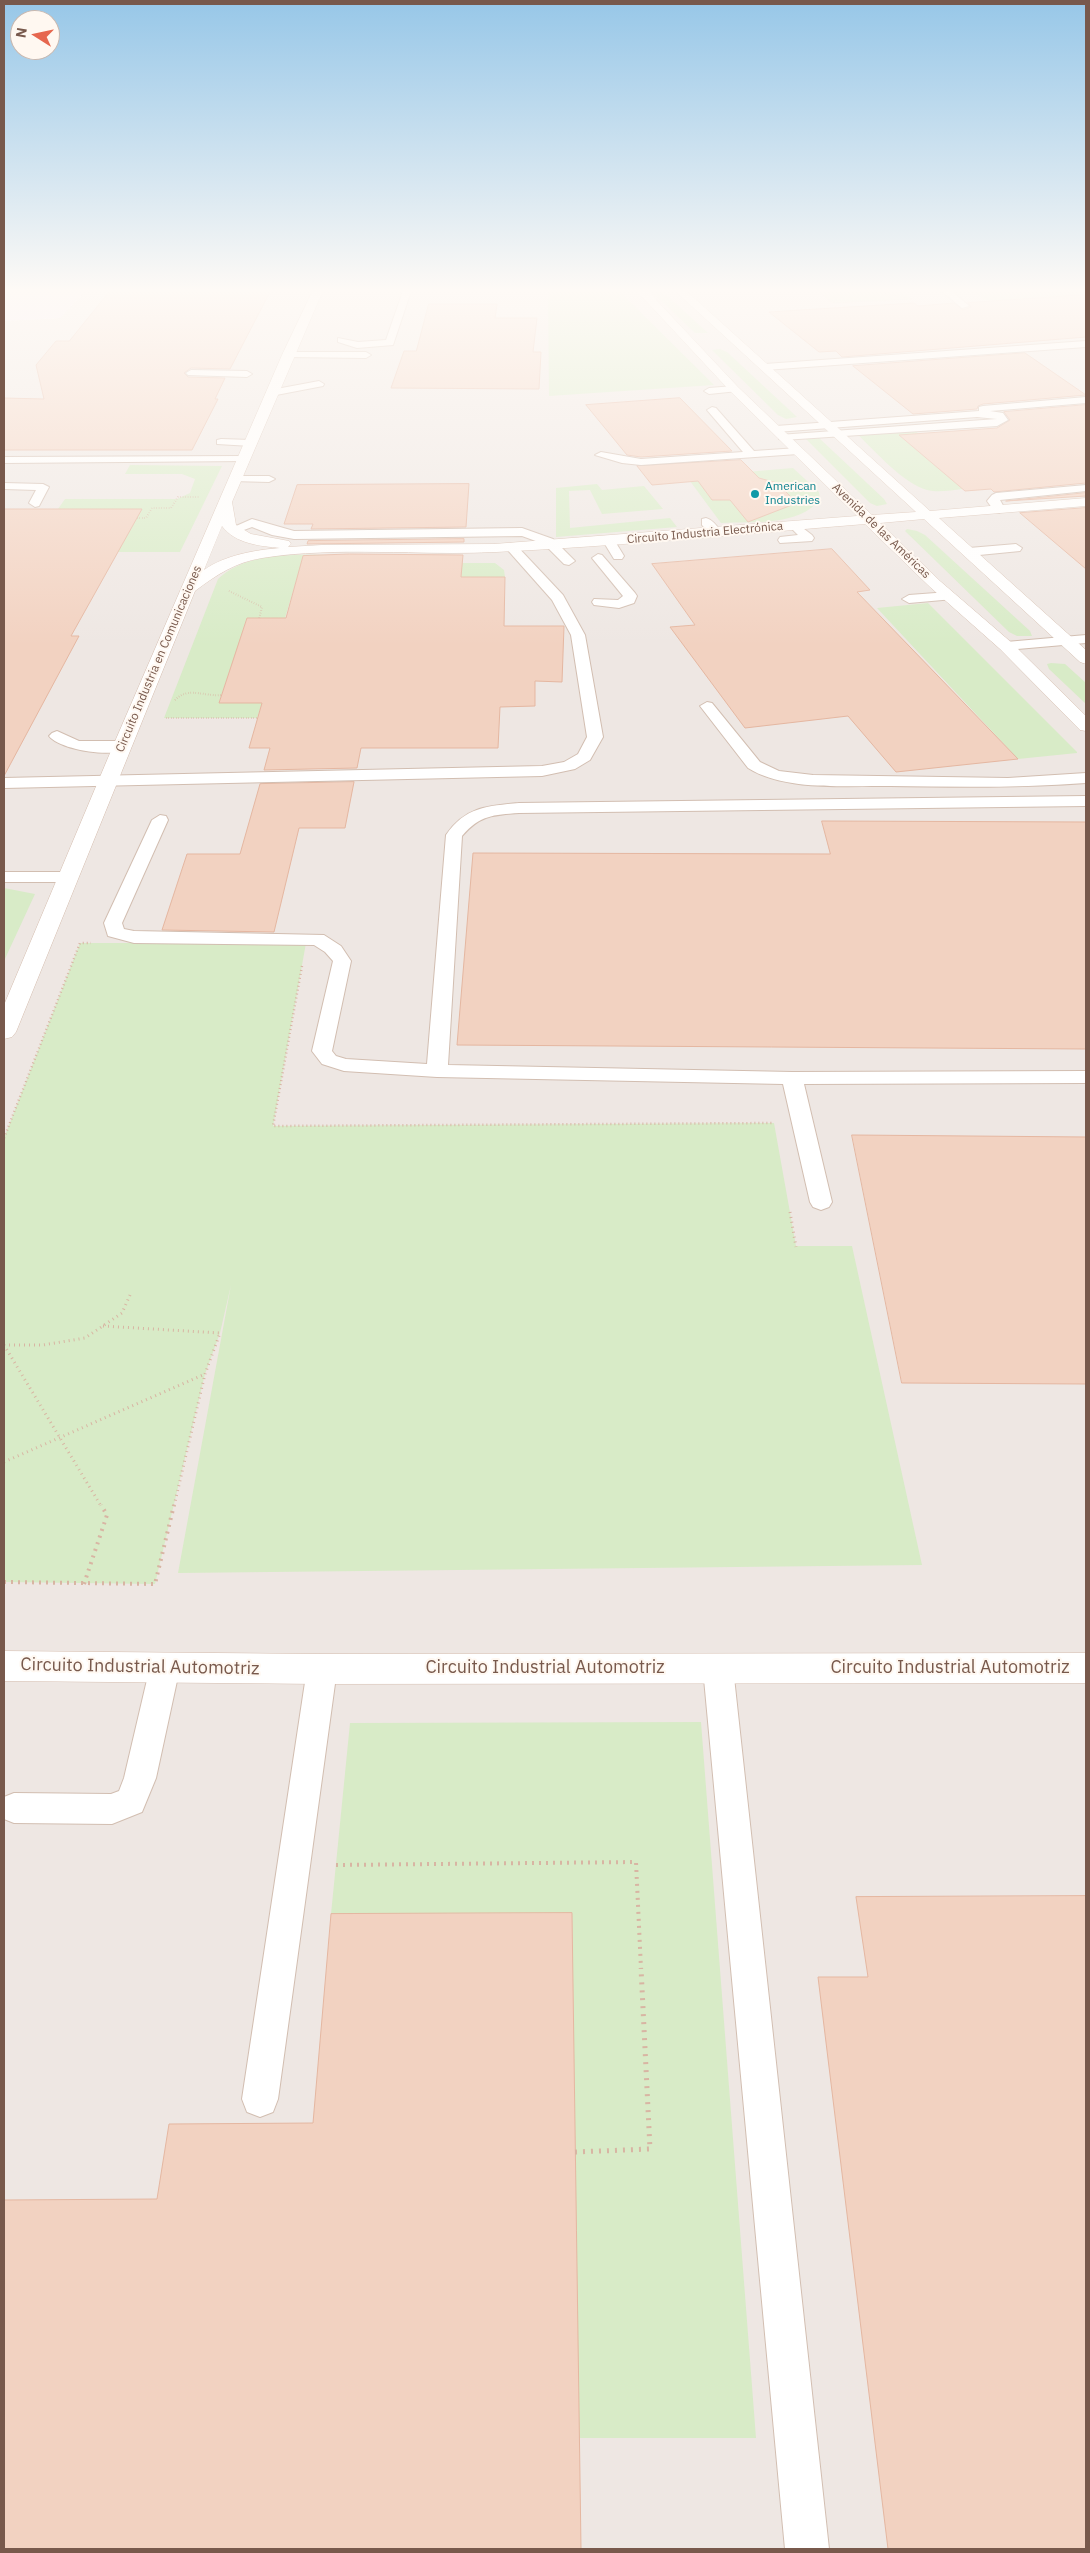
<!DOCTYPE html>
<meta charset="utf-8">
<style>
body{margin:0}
#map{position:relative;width:1090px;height:2553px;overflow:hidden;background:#fdf4ea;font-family:"IBM Plex Sans",sans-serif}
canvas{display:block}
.frame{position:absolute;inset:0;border:5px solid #78594c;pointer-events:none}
.north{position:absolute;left:10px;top:10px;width:50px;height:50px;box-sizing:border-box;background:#fff8f1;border:1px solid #c9b8af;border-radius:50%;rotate:280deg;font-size:14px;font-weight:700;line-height:20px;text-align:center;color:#78594c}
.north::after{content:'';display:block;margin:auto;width:18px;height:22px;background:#e6674f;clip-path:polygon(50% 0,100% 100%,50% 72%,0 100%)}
</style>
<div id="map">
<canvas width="1090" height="2553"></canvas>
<div class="frame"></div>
<div class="north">N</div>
</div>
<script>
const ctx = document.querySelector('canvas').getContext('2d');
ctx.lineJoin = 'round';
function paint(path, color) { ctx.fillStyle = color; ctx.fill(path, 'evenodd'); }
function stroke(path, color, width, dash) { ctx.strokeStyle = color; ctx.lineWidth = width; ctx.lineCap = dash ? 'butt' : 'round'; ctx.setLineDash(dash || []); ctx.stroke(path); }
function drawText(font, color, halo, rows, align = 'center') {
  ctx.font = font + ' "IBM Plex Sans",sans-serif'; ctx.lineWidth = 4; ctx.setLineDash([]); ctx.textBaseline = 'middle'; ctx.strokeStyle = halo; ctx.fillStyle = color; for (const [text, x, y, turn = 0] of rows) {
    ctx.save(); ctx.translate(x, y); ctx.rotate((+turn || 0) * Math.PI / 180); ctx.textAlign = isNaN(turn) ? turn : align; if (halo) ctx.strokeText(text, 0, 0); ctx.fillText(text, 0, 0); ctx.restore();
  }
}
paint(new Path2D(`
 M 88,288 L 1086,288 L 1086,2549 L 4,2549 L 4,321 L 60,318 Z`), '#eee7e3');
paint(new Path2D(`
 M 4,288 L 88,288 L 60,318 L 4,321 Z`), '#f1e6fa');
paint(new Path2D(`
 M 548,288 L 616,288 L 714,385 L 549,396 Z
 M 814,288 L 897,288 L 912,299 L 833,303 Z
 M 959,288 L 1086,288 L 1086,294 L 987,301 L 973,292 Z
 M 649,289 L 660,289 L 708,333 L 695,333 Z
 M 720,349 L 727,352 L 797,417 L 786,419 L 778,415 L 712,350 Z
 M 914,430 L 919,434 L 900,436 L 963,489 C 951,490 939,493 927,490 C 904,484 875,451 857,434 Z
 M 818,437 L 884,499 L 887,504 L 877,506 L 870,503 L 805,438 Z
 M 130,465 L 222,466 L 180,552 L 118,552 L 58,509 L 65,499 L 177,499 L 190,493 L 195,479 L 182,474 L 125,474 Z
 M 793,468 L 819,492 L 820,499 C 799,527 753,521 721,523 L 687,477 Z
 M 597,484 L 602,490 L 644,486 L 663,509 L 602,514 L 590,490 L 569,491 L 570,528 L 670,518 L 677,527 L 556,537 L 556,488 Z
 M 907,529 L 917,531 L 925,535 L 1030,631 L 1032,636 L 1017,636 L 1009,632 L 905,531 Z
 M 348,555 L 453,563 L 495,563 L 504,570 L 505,577 L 297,578 L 285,618 L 247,619 L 219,702 L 262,703 L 257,718 L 164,718 L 218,579 C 251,548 306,556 348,555 Z
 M 928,603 L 1077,752 L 1077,753 L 1018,759 L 877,608 Z
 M 1051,663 L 1065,664 L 1086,683 L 1086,704 L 1049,669 L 1047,664 Z
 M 4,888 L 35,894 L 4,961 Z
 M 80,943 L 306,943 L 273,1126 L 774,1123 L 796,1246 L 852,1246 L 922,1565 L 178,1573 L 231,1285 L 220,1333 L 205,1374 L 155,1584 L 4,1582 L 4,1138 Z
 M 701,1722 L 756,2438 L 579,2438 L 572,1913 L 331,1914 L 350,1723 Z`), '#d8ebc7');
const building = new Path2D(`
 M 111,290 L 271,290 L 230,369 L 191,368 L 184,373 L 188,377 L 225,378 L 215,399 L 218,399 L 192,450 L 4,450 L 4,398 L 44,399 L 36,365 L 56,341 L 69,341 Z
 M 1086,295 L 1086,337 L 842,357 L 836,351 L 819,352 L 769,312 L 914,303 L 918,306 L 954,303 L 963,310 L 971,307 L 968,303 Z
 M 429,304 L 497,304 L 495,318 L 537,318 L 533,352 L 541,352 L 539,389 L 391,388 L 404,351 L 416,351 Z
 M 1025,353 L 1086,395 L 983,404 L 978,406 L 977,409 L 913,414 L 853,366 Z
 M 680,398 L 732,451 L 641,457 L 627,455 L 586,405 Z
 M 1086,405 L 1086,483 L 994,492 L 991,489 L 965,491 L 899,435 L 997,428 L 1010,420 L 1004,412 Z
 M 741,460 L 759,478 L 777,483 L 797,503 L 748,522 L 730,500 L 712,500 L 698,481 L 652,485 L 637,466 Z
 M 469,484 L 466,527 L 311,529 L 313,524 L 284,524 L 297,485 Z
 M 1086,493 L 1086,496 L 1006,501 Z
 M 1086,508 L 1086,569 L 1020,513 Z
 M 4,509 L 142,509 L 71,636 L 79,636 L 4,776 Z
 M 464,539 L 464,542 L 307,544 L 308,541 Z
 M 832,549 L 870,590 L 857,592 L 1018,759 L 896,772 L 848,716 L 745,728 L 670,627 L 695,625 L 652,564 Z
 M 350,554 L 463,555 L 461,577 L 505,577 L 504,626 L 564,626 L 562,682 L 535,681 L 535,706 L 500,707 L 498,748 L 361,748 L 357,768 L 264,770 L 270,748 L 249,748 L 262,703 L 219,703 L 247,618 L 286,618 L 303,556 Z
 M 354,782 L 345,828 L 299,828 L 274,932 L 162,930 L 187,854 L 240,854 L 260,784 Z
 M 822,821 L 1086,822 L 1086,1049 L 457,1045 L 473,853 L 830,854 Z
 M 852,1135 L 1086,1137 L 1086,1384 L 902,1383 Z
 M 1086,1896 L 1086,2549 L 888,2549 L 818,1977 L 868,1977 L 856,1897 Z
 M 572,1913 L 581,2549 L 4,2549 L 4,2200 L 157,2199 L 169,2124 L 313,2123 L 331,1914 Z`);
paint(building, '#f2d2c1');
stroke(building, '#e5b7a1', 1);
const lane = new Path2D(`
 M 404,288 L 412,288 L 393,345 L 357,348 L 338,342 L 338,338 L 358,342 L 386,340 Z
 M 938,288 L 948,288 L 969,306 L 962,308 Z
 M 1086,341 L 1086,347 L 765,370 L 760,367 L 765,364 Z
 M 288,352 L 366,352 L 371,355 L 366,358 L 285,357 L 283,355 Z
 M 191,370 L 247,371 L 252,374 L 247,377 L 188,375 L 186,373 Z
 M 319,381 L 324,384 L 323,386 L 271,396 L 266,393 L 271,390 Z
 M 734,386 L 739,389 L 738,391 L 709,394 L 704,391 L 709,388 Z
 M 1086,397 L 1086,403 L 990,411 L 1003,413 L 1008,420 L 997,426 L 783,440 L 779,439 L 779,435 L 997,419 L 977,417 L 776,432 L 771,429 L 776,426 L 979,411 L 979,407 L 983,406 Z
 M 712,407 L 716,408 L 754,451 L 798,448 L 804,451 L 798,454 L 641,465 L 622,463 L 595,455 L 601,452 L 641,459 L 743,452 L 707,410 Z
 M 221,439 L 251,440 L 256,443 L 251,446 L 217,444 L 217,440 Z
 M 244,456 L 248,457 L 248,461 L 4,463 L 4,457 Z
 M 236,476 L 269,476 L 275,479 L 269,482 L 232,481 L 230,479 Z
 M 4,483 L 43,484 L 49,487 L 39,506 L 35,507 L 29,503 L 36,490 L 4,489 Z
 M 1086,485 L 1086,491 L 1000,500 L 1005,509 L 999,513 L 995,512 L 987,501 L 992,495 L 996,493 Z
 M 706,518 C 713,520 718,527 722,533 L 720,536 L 712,536 L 702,525 L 702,519 Z
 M 252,519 L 294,531 L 522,528 L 553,539 L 575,561 L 569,565 L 564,564 L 544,544 L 522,536 L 294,539 L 272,535 L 252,527 L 233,534 L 227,530 Z
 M 795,522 L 812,535 L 814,538 L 812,541 L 780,543 L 778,540 L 780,537 L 798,535 L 789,526 Z
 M 609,537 L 613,538 L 624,556 L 622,559 L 614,559 L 603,541 Z
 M 511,543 L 515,544 L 563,595 L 585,635 L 603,737 L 590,760 L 575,769 L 542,776 L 4,788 L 4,778 L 542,766 L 564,762 L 578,754 L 587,737 L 571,635 L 552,600 L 505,547 Z
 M 1016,544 L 1022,548 L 1020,551 L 969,556 L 963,552 L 969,548 Z
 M 598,554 L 602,555 L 635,593 L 637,596 L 634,603 L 619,608 L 594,605 L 592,602 L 594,599 L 618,600 L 623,596 L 592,558 Z
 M 949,592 L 956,596 L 954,599 L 909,603 L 902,599 L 909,595 Z
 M 1086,635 L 1086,643 L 1006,650 L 999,646 L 1006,642 Z
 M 707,702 L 712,703 L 760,762 L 779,771 L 813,775 L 1008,778 L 1086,773 L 1086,783 C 1021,788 956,787 891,786 C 848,785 786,792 748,768 L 700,706 Z
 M 57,731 L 79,741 L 122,741 L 130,746 C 120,760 59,750 49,736 L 52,733 Z
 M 1086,796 L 1086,806 L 519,813 C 493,815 480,815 462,836 L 448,1065 L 792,1072 L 1086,1071 L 1086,1083 L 804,1084 L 832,1202 L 829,1207 L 821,1210 L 813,1207 L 810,1202 L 783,1084 L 437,1077 L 344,1071 L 322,1064 L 312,1051 L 333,961 L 325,952 L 314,945 L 134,943 L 108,936 L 104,923 L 152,820 L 160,815 L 166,816 L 168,820 L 122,923 L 124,929 L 134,931 L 324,935 L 341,946 L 351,961 L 332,1051 L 336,1056 L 346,1059 L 427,1064 L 446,835 C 465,807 487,806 519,803 Z
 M 4,872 L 69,872 L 75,873 L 78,877 L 75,881 L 69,882 L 4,882 Z
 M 165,1654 L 176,1658 L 180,1667 L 156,1778 L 142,1812 L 112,1824 L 14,1823 L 4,1819 L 4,1797 L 14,1793 L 111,1794 L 119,1791 L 124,1778 L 150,1667 L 154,1658 Z
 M 718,1655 L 729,1659 L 733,1668 L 829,2549 L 785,2549 L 703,1668 L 707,1659 Z
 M 322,1656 L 333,1660 L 337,1669 L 278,2099 L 273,2112 L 260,2117 L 247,2112 L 242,2099 L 307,1669 L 311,1660 Z`);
const secondary = new Path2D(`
 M 314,288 L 324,288 L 232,502 L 236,525 L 251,534 L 289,541 L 291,544 L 288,547 L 322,545 L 494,544 L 857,516 L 730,391 L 634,288 L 645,288 L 738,387 L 872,515 L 916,512 L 672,288 L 683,288 L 930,511 L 1086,498 L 1086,506 L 939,518 L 1086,650 L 1086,664 L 1080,662 L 924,519 L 880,523 L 940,581 L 1012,643 L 1086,716 L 1086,731 L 1080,730 L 1000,649 L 930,587 L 865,524 C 742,534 619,546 496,552 C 419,556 339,546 262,558 C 236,562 216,575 195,591 L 16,1032 L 12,1037 L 4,1039 L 4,1005 L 113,746 L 282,355 ZM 222,526 C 235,544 261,546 280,548 C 255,550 225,555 204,570 Z
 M 4,1651 L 322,1654 L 1086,1653 L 1086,1683 L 322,1684 L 4,1681 Z`);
stroke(lane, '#d2beb1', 2);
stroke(secondary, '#d5bdae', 1);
stroke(new Path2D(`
 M 814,288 L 833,303 L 912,299 L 897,288
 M 843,288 L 859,288
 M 862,288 L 906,298
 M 1035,288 L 1049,297
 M 833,303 L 846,289`), '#d8b5a3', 1, [0.5, 1]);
stroke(new Path2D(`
 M 137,518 L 146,518 L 152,508 L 171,508 L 178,497 L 199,497
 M 229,591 L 262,607 L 259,619
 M 175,700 C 189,686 204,697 222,695
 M 166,718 L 257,718`), '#d8b5a3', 2, [0.5, 2]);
stroke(new Path2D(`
 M 302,966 L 273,1126 L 772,1123
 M 4,1138 L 80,943 L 91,943`), '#d8b5a3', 2.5, [1, 3]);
stroke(new Path2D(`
 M 790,1212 L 796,1247
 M 103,1326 L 220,1333 L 205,1374 L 174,1506
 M 4,1345 L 101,1506
 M 4,1345 L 43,1345 L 85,1338 L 122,1313 L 130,1295
 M 4,1462 L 205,1374`), '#d8b5a3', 3, [1, 4]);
stroke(new Path2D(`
 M 4,1582 L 155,1584 L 174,1505
 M 84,1584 L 107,1515 L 101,1505
 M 336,1865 L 636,1862 L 641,1969`), '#d8b5a3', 4, [2, 5]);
stroke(new Path2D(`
 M 575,2152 L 650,2149 L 641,1968`), '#d8b5a3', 5, [2, 6]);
paint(lane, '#fff');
paint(secondary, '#fff');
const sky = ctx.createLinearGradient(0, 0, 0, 646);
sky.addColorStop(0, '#97c7e8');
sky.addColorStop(0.45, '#fefaf6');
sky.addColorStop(1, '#fefaf600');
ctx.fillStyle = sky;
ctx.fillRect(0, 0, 1090, 646);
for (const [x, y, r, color] of [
 [755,494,5,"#0f9aa8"]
]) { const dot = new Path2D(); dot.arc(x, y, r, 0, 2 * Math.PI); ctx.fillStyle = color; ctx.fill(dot); stroke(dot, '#fff8f1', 2); }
drawText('12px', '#0d838f', '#fff8f1', [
 ["American",765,487],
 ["Industries",765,501]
], 'left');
drawText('12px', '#78594c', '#fff8f1', [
 ["Avenida de las Américas",881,531,44],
 ["Circuito Industria Electrónica",705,533,-5],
 ["Circuito Industria en Comunicaciones",159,659,-67]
]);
drawText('18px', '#78594c', '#fff8f1', [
 ["Circuito Industrial Automotriz",140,1667,1],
 ["Circuito Industrial Automotriz",545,1668],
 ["Circuito Industrial Automotriz",950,1668]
]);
</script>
